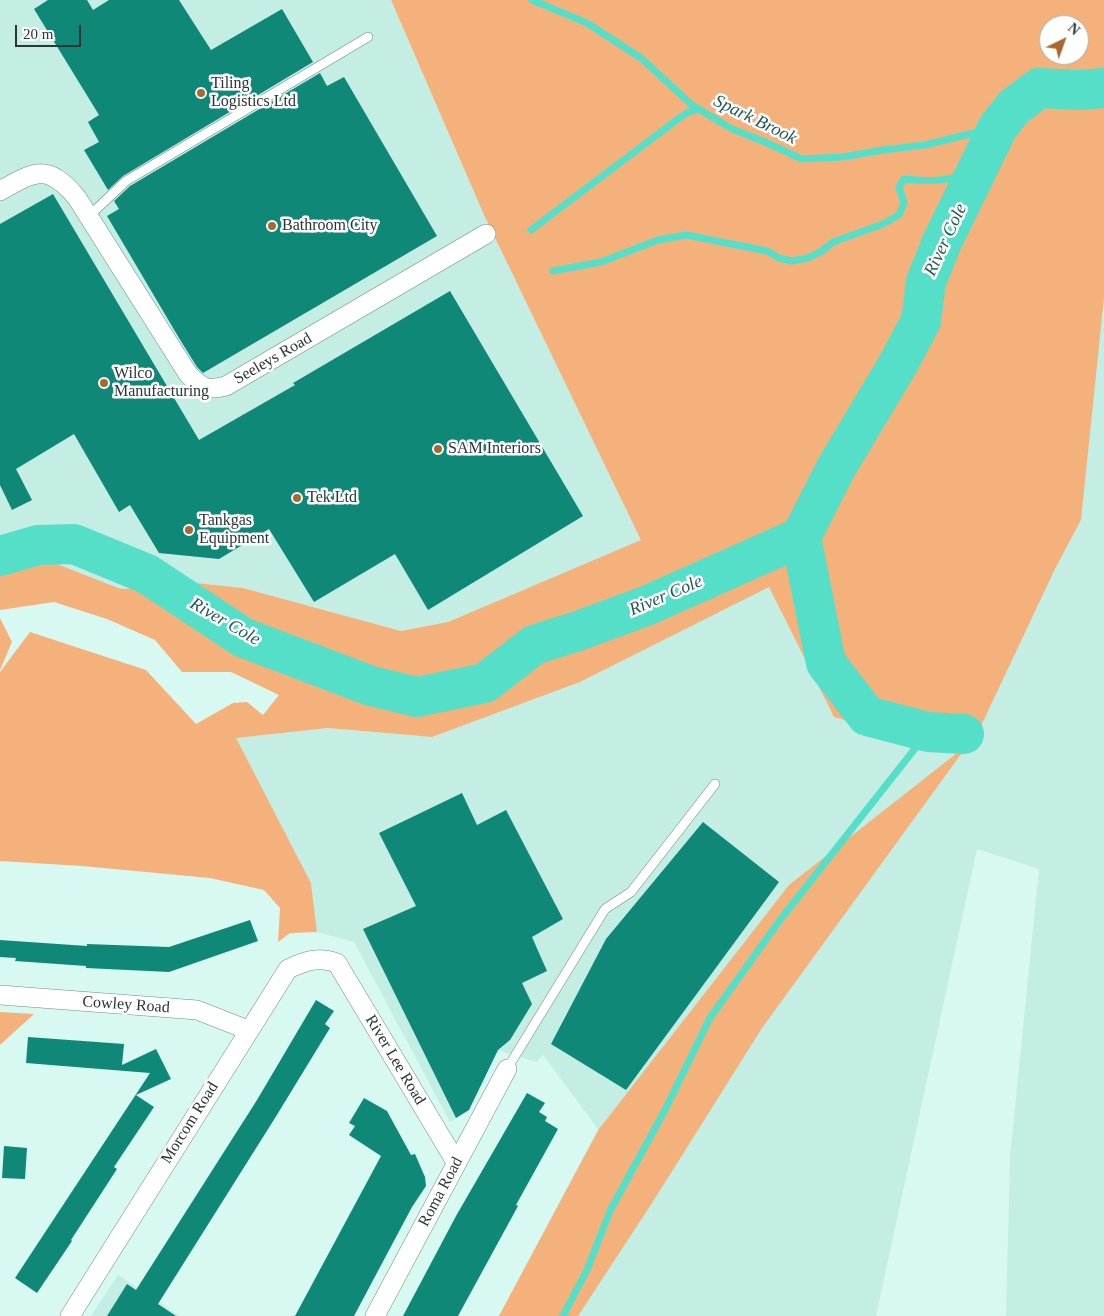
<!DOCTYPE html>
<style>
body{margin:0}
#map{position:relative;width:1104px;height:1316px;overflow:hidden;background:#d8f9f1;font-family:"Times New Roman",serif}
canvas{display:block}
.north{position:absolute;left:1039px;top:15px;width:50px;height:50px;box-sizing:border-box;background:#fefefe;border:1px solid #a9aead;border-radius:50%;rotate:42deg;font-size:14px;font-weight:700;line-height:20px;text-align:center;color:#2a3633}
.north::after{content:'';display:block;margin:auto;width:18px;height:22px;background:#a86930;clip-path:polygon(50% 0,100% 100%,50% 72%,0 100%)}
.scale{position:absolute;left:15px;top:25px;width:66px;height:22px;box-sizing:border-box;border:2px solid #2a3633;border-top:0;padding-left:6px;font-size:15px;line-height:18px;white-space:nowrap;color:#2a3633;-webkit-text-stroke:4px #fefefe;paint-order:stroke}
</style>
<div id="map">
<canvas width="1104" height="1316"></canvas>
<div class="north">N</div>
<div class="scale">20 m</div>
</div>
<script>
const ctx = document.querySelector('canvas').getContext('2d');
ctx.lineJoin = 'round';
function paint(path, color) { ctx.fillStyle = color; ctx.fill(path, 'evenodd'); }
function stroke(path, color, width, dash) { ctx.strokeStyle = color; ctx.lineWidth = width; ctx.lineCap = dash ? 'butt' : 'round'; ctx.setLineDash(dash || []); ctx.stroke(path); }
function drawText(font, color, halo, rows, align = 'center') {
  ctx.font = font + ' "Times New Roman",serif'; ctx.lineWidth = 5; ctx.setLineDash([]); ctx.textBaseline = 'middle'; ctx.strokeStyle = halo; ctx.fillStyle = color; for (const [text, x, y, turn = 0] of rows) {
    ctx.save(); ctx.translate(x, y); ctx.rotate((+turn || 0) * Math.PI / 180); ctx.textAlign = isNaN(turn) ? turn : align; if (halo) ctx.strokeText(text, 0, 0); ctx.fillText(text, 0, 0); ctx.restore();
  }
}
paint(new Path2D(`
 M 0,0 L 391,0 L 484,215 L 642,540 L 448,622 L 401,631 L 243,588 L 196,583 L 121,589 L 11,546 L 0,544 Z
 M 1104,310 L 1104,1316 L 1006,1316 L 1010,1157 L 1039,869 L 977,849 L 876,1316 L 499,1316 L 598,1129 L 543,1055 L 536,1062 L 498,1050 L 469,1110 L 450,1122 L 354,942 L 317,932 L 311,883 L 235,738 L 328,728 L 432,737 L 580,682 L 769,586 L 834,717 L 958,752 L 1081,520 L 1095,351 Z
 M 118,1275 L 180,1316 L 91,1316 Z`), '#c4ede4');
paint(new Path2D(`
 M 391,0 L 1104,0 L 1104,298 L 1081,520 L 1054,571 L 980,728 L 762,1028 L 654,1200 L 578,1316 L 499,1316 L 599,1129 L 789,885 L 957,753 L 834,717 L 769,587 L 580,682 L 432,737 L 328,728 L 236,738 L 311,883 L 317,932 L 290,933 L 278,942 L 280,908 L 264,890 L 210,878 L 82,866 L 0,861 L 0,672 L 30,632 L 146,670 L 196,724 L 233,703 L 247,702 L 263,715 L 279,695 L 231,672 L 182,672 L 155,640 L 107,619 L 54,602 L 0,610 L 0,544 L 11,546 L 121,589 L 196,583 L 243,588 L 401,631 L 448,622 L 641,540 L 484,215 ZM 1049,25 L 1079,25 L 1079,55 L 1049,55 Z
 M 0,618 L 12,642 L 0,670 Z
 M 0,1012 L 34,1014 L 0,1045 Z`), '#f4b17c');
stroke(new Path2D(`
 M 532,0 L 587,23 L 641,58 L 692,105 L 732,129 L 765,142 L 802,159 L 843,157 L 883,150 L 925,145 L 998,127
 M 531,230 L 678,119 L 687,113 L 698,109
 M 553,271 L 601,262 L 658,240 L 686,235 L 767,251 L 779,258 L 792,261 L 808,258 L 822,251 L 833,242 L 883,224 L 899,215 L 904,203 L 899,187 L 904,179 C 931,182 950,181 977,171
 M 563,1316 L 587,1270 L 610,1211 L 665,1110 L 710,1018 L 780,920 L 928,732`), '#55dfc9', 7);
stroke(new Path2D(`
 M 801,537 L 826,663 L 867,716 L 928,732 L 964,734
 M 0,556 L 38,545 L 74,544 L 147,574 L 244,638 L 371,686 L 417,697 L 485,683 L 534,645 L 578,631 L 646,606 L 801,537 L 836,468 L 897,366 L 921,321 L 926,282 L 942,242 L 998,127 L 1014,107 L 1039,88 L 1081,90 L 1104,88`), '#55dfc9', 40);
paint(new Path2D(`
 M 48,0 L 87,0 L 93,10 L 109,0 L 179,0 L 211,50 L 282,9 L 313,62 L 123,176 L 108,190 L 84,150 L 99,142 L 88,122 L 99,115 L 34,9 Z
 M 320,73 L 327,86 L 344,77 L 437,236 L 203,373 L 197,367 L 179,338 L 107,216 L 119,209 L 114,201 L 130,186 Z
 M 53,194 L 199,440 L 295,385 L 293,383 L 450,291 L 583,516 L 428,610 L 395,554 L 314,602 L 269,529 L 219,559 L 159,553 L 130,505 L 119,512 L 74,434 L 16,469 L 32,500 L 12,510 L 0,485 L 0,224 Z
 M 462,793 L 477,825 L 506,810 L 563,919 L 532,937 L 547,971 L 522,983 L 532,1004 L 510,1040 L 498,1050 L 469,1110 L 456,1118 L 363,929 L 416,906 L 379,833 Z
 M 703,822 L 779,882 L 626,1090 L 551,1044 L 606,939 Z
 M 250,920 L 258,941 L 169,972 L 86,968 L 86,966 L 15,961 L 16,958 L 0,957 L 0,940 L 87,946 L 87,944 L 169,947 Z
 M 316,1000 L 334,1011 L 325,1024 L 330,1028 L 275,1118 L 158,1304 L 176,1316 L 107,1316 L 127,1284 L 136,1290 L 257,1100 Z
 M 28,1037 L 124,1044 L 122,1065 L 156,1049 L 171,1079 L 136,1095 L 154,1107 L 114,1167 L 117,1169 L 71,1240 L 72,1241 L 37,1293 L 15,1278 L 150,1073 L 26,1063 Z
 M 527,1093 L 545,1103 L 539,1112 L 547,1117 L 545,1121 L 558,1129 L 516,1205 L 518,1206 L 458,1316 L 403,1316 L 456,1216 Z
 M 364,1098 L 387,1111 L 411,1155 L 415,1154 L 425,1177 L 426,1186 L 412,1207 L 354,1316 L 295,1316 L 381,1156 L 349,1135 L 355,1126 L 349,1123 Z
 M 4,1146 L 27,1148 L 25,1179 L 2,1178 Z`), '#108878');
const lane = new Path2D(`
 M 89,216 L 126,181 L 368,37
 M 507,1069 L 605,909 L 631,892 L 715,784`);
const street = new Path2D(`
 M 0,191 C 35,171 48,163 77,198 L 188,374 C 202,388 206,391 226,386 L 486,234
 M 0,995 L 197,1010 L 248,1030
 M 70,1316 L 288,969 C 305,961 319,956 337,963 L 456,1162
 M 375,1316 L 507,1069`);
stroke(lane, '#6e8c85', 10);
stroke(street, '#6e8c85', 20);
stroke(lane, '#fff', 9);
stroke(street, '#fff', 19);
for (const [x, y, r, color] of [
 [201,93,5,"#a86930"],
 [272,226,5,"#a86930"],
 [104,383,5,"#a86930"],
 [438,449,5,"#a86930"],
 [297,498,5,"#a86930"],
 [189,530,5,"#a86930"]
]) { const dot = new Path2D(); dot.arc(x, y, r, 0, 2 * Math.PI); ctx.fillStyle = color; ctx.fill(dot); stroke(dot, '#fefefe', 2); }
drawText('16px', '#2a3633', '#fefefe', [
 ["Tiling",211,84],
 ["Logistics Ltd",211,102],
 ["Bathroom City",282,226],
 ["Wilco",114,374],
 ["Manufacturing",114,392],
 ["SAM Interiors",448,449],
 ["Tek Ltd",307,498],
 ["Tankgas",199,521],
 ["Equipment",199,539]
], 'left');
drawText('16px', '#2a3633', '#fefefe', [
 ["Seeleys Road",273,359,-30],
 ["Cowley Road",126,1005,4],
 ["River Lee Road",395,1060,59],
 ["Morcom Road",190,1123,-58],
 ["Roma Road",441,1192,-62]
]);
drawText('italic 18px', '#235b52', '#fefefe', [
 ["Spark Brook",755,120,26],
 ["River Cole",946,240,-65],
 ["River Cole",666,596,-23],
 ["River Cole",225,622,30]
]);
</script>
